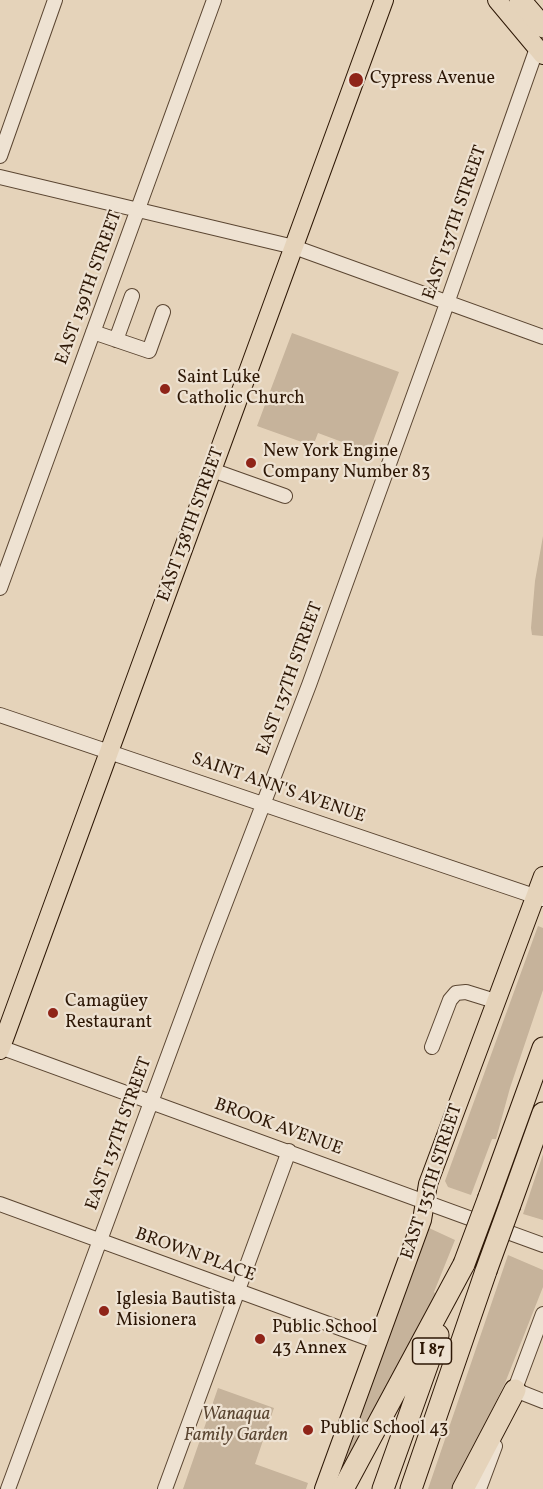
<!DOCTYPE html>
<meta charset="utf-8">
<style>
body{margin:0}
canvas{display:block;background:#e5d3ba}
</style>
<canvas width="543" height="1489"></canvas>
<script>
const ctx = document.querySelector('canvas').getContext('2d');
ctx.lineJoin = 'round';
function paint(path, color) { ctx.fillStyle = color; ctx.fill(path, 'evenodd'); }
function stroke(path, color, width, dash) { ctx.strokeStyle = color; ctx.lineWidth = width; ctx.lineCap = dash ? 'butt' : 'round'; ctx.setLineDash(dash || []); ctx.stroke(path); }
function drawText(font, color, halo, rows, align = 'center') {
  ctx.font = font + ' Vollkorn,serif'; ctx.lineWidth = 4.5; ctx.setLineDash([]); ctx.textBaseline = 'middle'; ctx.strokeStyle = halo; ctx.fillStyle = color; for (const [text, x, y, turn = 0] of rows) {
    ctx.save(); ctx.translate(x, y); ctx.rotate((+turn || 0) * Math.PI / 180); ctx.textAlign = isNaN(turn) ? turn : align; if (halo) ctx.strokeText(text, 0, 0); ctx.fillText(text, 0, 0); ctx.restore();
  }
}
paint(new Path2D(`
 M 292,333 L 399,372 L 369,452 L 318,433 L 313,446 L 257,426 Z
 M 543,536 L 543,636 L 532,635 L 531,628 L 535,581 Z
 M 538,926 L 543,928 L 543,990 L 510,1088 L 496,1139 L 492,1139 L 471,1195 L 448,1187 L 445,1181 Z
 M 543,1154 L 543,1220 L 523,1214 Z
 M 429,1228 L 455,1240 L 434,1292 L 437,1296 L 412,1346 L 336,1480 Z
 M 508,1255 L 543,1270 L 543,1287 L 505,1383 L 454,1489 L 428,1489 Z
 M 218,1388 L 274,1408 L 255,1464 L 308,1483 L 306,1489 L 183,1489 Z`), '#c6b39b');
const minor = new Path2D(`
 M 0,156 L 55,0
 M 0,177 L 294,247 L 543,337
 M 93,332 L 149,351 L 163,312
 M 116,340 L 132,296
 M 212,470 L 285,496
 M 0,588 L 214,0
 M 0,715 L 543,899
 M 0,1047 L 543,1245
 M 432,1047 L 450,1000 L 456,993 L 466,992 L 495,1001
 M 0,1204 L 378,1342
 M 515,1390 L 543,1401
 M 512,1397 L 543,1314
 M 8,1489 L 208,948 L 309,685 L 440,323 L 537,48
 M 165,1489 L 289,1151
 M 479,1489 L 495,1446`);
const major = new Path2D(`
 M 497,0 L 543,55
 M 0,1050 L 384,0
 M 324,1489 L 422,1220 L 428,1184 L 543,876`);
const highway = new Path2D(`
 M 520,0 L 543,27
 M 489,1197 L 543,1048
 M 510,1205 L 543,1113
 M 343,1489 L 464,1264
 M 383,1489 L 438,1335
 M 411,1489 L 486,1271
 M 463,1489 L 515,1390`);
stroke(minor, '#5b4632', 16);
stroke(major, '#2d1705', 20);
stroke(highway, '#2d1705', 23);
stroke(minor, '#eee2d2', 14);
stroke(major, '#e5d3ba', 18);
stroke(highway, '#e5d3ba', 21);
const highwayBridge = new Path2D(`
 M 464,1264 L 489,1197
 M 486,1271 L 510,1205`);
stroke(highwayBridge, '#2d1705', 23, []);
stroke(highwayBridge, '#e5d3ba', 21);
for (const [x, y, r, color] of [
 [356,80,8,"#8f2418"],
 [165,389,6,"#8f2418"],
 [251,463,6,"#8f2418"],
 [53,1013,6,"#8f2418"],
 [104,1311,6,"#8f2418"],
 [260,1339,6,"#8f2418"],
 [308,1430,6,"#8f2418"]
]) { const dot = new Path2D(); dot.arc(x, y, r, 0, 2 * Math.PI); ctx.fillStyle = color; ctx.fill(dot); stroke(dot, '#eee2d2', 2); }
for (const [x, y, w] of [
 [432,1351,39]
]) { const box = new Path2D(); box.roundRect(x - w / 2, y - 13, w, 26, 4.5); ctx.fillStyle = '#eee2d2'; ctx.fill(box); stroke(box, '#2d1705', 1.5); }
drawText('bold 16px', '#2d1705', null, [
 ["I 87",432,1351]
]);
drawText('18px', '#2d1705', '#eee2d2', [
 ["Cypress Avenue",370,80],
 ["Saint Luke",177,379],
 ["Catholic Church",177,400],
 ["New York Engine",263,453],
 ["Company Number 83",263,474],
 ["Camagüey",65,1003],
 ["Restaurant",65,1024],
 ["Iglesia Bautista",116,1301],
 ["Misionera",116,1322],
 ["Public School",272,1329],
 ["43 Annex",272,1350],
 ["Public School 43",320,1430]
], 'left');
drawText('18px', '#2d1705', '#eee2d2', [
 ["EAST 137TH STREET",456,223,-71],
 ["EAST 139TH STREET",90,288,-70],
 ["EAST 138TH STREET",192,525,-70],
 ["EAST 137TH STREET",291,679,-70],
 ["SAINT ANN'S AVENUE",278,789,19],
 ["BROOK AVENUE",278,1128,20],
 ["EAST 137TH STREET",120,1134,-70],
 ["EAST 135TH STREET",433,1182,-72],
 ["BROWN PLACE",195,1256,20]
]);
drawText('italic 18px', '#5b4632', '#eee2d2', [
 ["Wanaqua",236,1416],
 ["Family Garden",236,1437]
]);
</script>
